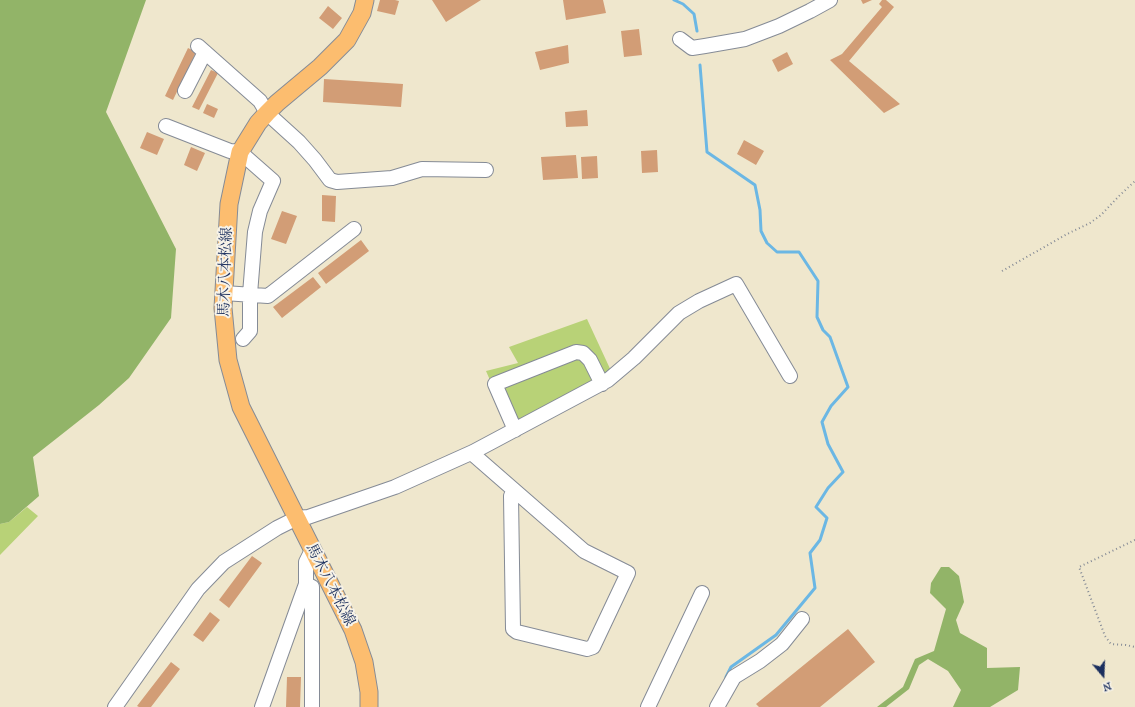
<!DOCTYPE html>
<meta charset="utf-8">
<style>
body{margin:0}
#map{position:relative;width:1135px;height:707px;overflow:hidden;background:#efe7cd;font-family:"IM FELL French Canon",serif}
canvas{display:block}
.north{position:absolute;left:1083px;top:655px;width:40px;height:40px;-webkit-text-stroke:3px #f7f3e8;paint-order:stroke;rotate:161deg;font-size:11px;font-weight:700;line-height:16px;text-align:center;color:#1b2f5e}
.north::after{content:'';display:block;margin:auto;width:14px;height:18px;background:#1b2f5e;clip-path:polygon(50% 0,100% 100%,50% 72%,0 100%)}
</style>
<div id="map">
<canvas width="1135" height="707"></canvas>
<div class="north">N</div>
</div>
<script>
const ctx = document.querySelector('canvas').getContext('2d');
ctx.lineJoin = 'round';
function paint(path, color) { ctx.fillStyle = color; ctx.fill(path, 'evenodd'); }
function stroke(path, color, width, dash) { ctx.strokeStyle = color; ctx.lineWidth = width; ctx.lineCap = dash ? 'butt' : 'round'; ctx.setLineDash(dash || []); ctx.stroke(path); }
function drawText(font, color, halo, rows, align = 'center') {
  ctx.font = font + ' "IM FELL French Canon","Noto Serif JP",serif'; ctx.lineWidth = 4; ctx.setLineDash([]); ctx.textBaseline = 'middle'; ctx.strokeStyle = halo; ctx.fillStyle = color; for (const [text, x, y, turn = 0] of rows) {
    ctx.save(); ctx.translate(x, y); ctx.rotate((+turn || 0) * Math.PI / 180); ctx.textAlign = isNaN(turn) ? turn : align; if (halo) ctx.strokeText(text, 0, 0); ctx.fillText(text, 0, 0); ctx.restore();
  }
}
paint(new Path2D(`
 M 587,319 L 612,373 L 511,428 L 486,371 L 518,363 L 509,347 Z
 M 27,507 L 38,516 L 0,555 L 0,524 L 9,522 Z`), '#b8d277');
paint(new Path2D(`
 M 0,0 L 146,0 L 106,112 L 176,249 L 171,318 L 129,378 L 99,405 L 33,457 L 39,496 L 9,522 L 0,524 Z
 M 941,567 L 949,567 L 959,576 L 964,602 L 956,620 L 960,633 L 987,648 L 987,668 L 1020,667 L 1018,690 L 990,707 L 953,707 L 961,690 L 948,671 L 928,659 L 919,665 L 909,689 L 886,707 L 877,707 L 903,687 L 915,659 L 934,651 L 946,609 L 930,593 L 931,583 Z`), '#92b468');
stroke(new Path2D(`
 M 674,0 L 683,4 L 694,14 L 697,31
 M 700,65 L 707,152 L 755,185 L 760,210 L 761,231 L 767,243 L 777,252 L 799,252 L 818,281 L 817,317 L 823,330 L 830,337 L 848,387 L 831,406 L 822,422 L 828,444 L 843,472 L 828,488 L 816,507 L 827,518 L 820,540 L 810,553 L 815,588 L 776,635 L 731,667 L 726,677`), '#6bb7e4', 3);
paint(new Path2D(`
 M 380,0 L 395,0 L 399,1 L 395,15 L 377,11 Z
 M 432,0 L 481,0 L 446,22 Z
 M 563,0 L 603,0 L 606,13 L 566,20 Z
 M 861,0 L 872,0 L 863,4 Z
 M 882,0 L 886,0 L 894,7 L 849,61 L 900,104 L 884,113 L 830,60 L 842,54 L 882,7 L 879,4 Z
 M 328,6 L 342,18 L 333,29 L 319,18 Z
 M 639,29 L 642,55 L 624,57 L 621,31 Z
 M 568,45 L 569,63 L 540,70 L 535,52 Z
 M 188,48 L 196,52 L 173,100 L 165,96 Z
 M 787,52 L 793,64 L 778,72 L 772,60 Z
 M 211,70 L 218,73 L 199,110 L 192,107 Z
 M 324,79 L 403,84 L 401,107 L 323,102 Z
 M 207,104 L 218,109 L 214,118 L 203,113 Z
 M 587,110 L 588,126 L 566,127 L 565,112 Z
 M 147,132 L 164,139 L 157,155 L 140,148 Z
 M 744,140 L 764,151 L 756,165 L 737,154 Z
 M 191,147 L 205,153 L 197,171 L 184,165 Z
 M 657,150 L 658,172 L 642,173 L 641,151 Z
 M 576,155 L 578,178 L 543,180 L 541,157 Z
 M 597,156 L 598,178 L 582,179 L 581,157 Z
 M 322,195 L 336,196 L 335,222 L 322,221 Z
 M 282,211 L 297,216 L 286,244 L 271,239 Z
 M 361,240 L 369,251 L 326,284 L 318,273 Z
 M 313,277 L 321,287 L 282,318 L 273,307 Z
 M 252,556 L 262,563 L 229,608 L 219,600 Z
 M 210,612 L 220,620 L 203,642 L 193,635 Z
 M 848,629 L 875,662 L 820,707 L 759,707 L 756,704 Z
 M 171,662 L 180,669 L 151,707 L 139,707 L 137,706 Z
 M 287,677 L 301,677 L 300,707 L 286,707 Z`), '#d29d76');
const minor = new Path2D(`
 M 680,39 L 692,48 L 705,46 L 745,39 L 779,26 L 810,11 L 830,0
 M 198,46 L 260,101 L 267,113 L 299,142 L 315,160 L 330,180 L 337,182 L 392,178 L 422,169 L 486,170
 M 185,91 L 205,52
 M 166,126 L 230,151 L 240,152 L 273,181 L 260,211 L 255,232 L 250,294 L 250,331 L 243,339
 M 224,293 L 268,296 L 354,229
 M 515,430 L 495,384 L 576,352 L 583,353 L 590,360 L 602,384
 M 473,452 L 475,456 L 584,551 L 628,573 L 593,647 L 587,649 L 517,632 L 513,629 L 511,496 L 514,490
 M 306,584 L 312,587 L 312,707
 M 115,707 L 198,589 L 224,562 L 277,528 L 297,518 L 308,517 L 395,487 L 473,452 L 608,380 L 634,358 L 679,313 L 699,301 L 736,284 L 790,376
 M 262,707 L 306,584 L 306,562 L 312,550
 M 648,707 L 702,593
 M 717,707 L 734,677 L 760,661 L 782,644 L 802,619`);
const major = new Path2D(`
 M 365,0 L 362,13 L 347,40 L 320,67 L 277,103 L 267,113 L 258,123 L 240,152 L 229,204 L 223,308 L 228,360 L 241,407 L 353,630 L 364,662 L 369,692 L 369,707`);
stroke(minor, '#858b96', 16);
stroke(major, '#858b96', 19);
stroke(new Path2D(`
 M 1002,271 L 1069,233 L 1090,223 L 1101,215 L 1119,196 L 1135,181
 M 1135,540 L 1079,567 L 1105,636 L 1111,644 L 1126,645 L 1135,647`), '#858b96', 2, [1, 3]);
stroke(minor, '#fff', 14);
stroke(major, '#fcbd6f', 17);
drawText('15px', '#1b2f5e', '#f7f3e8', [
 ["馬木八本松線",226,272,-88],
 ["馬木八本松線",330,585,63]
]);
</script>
